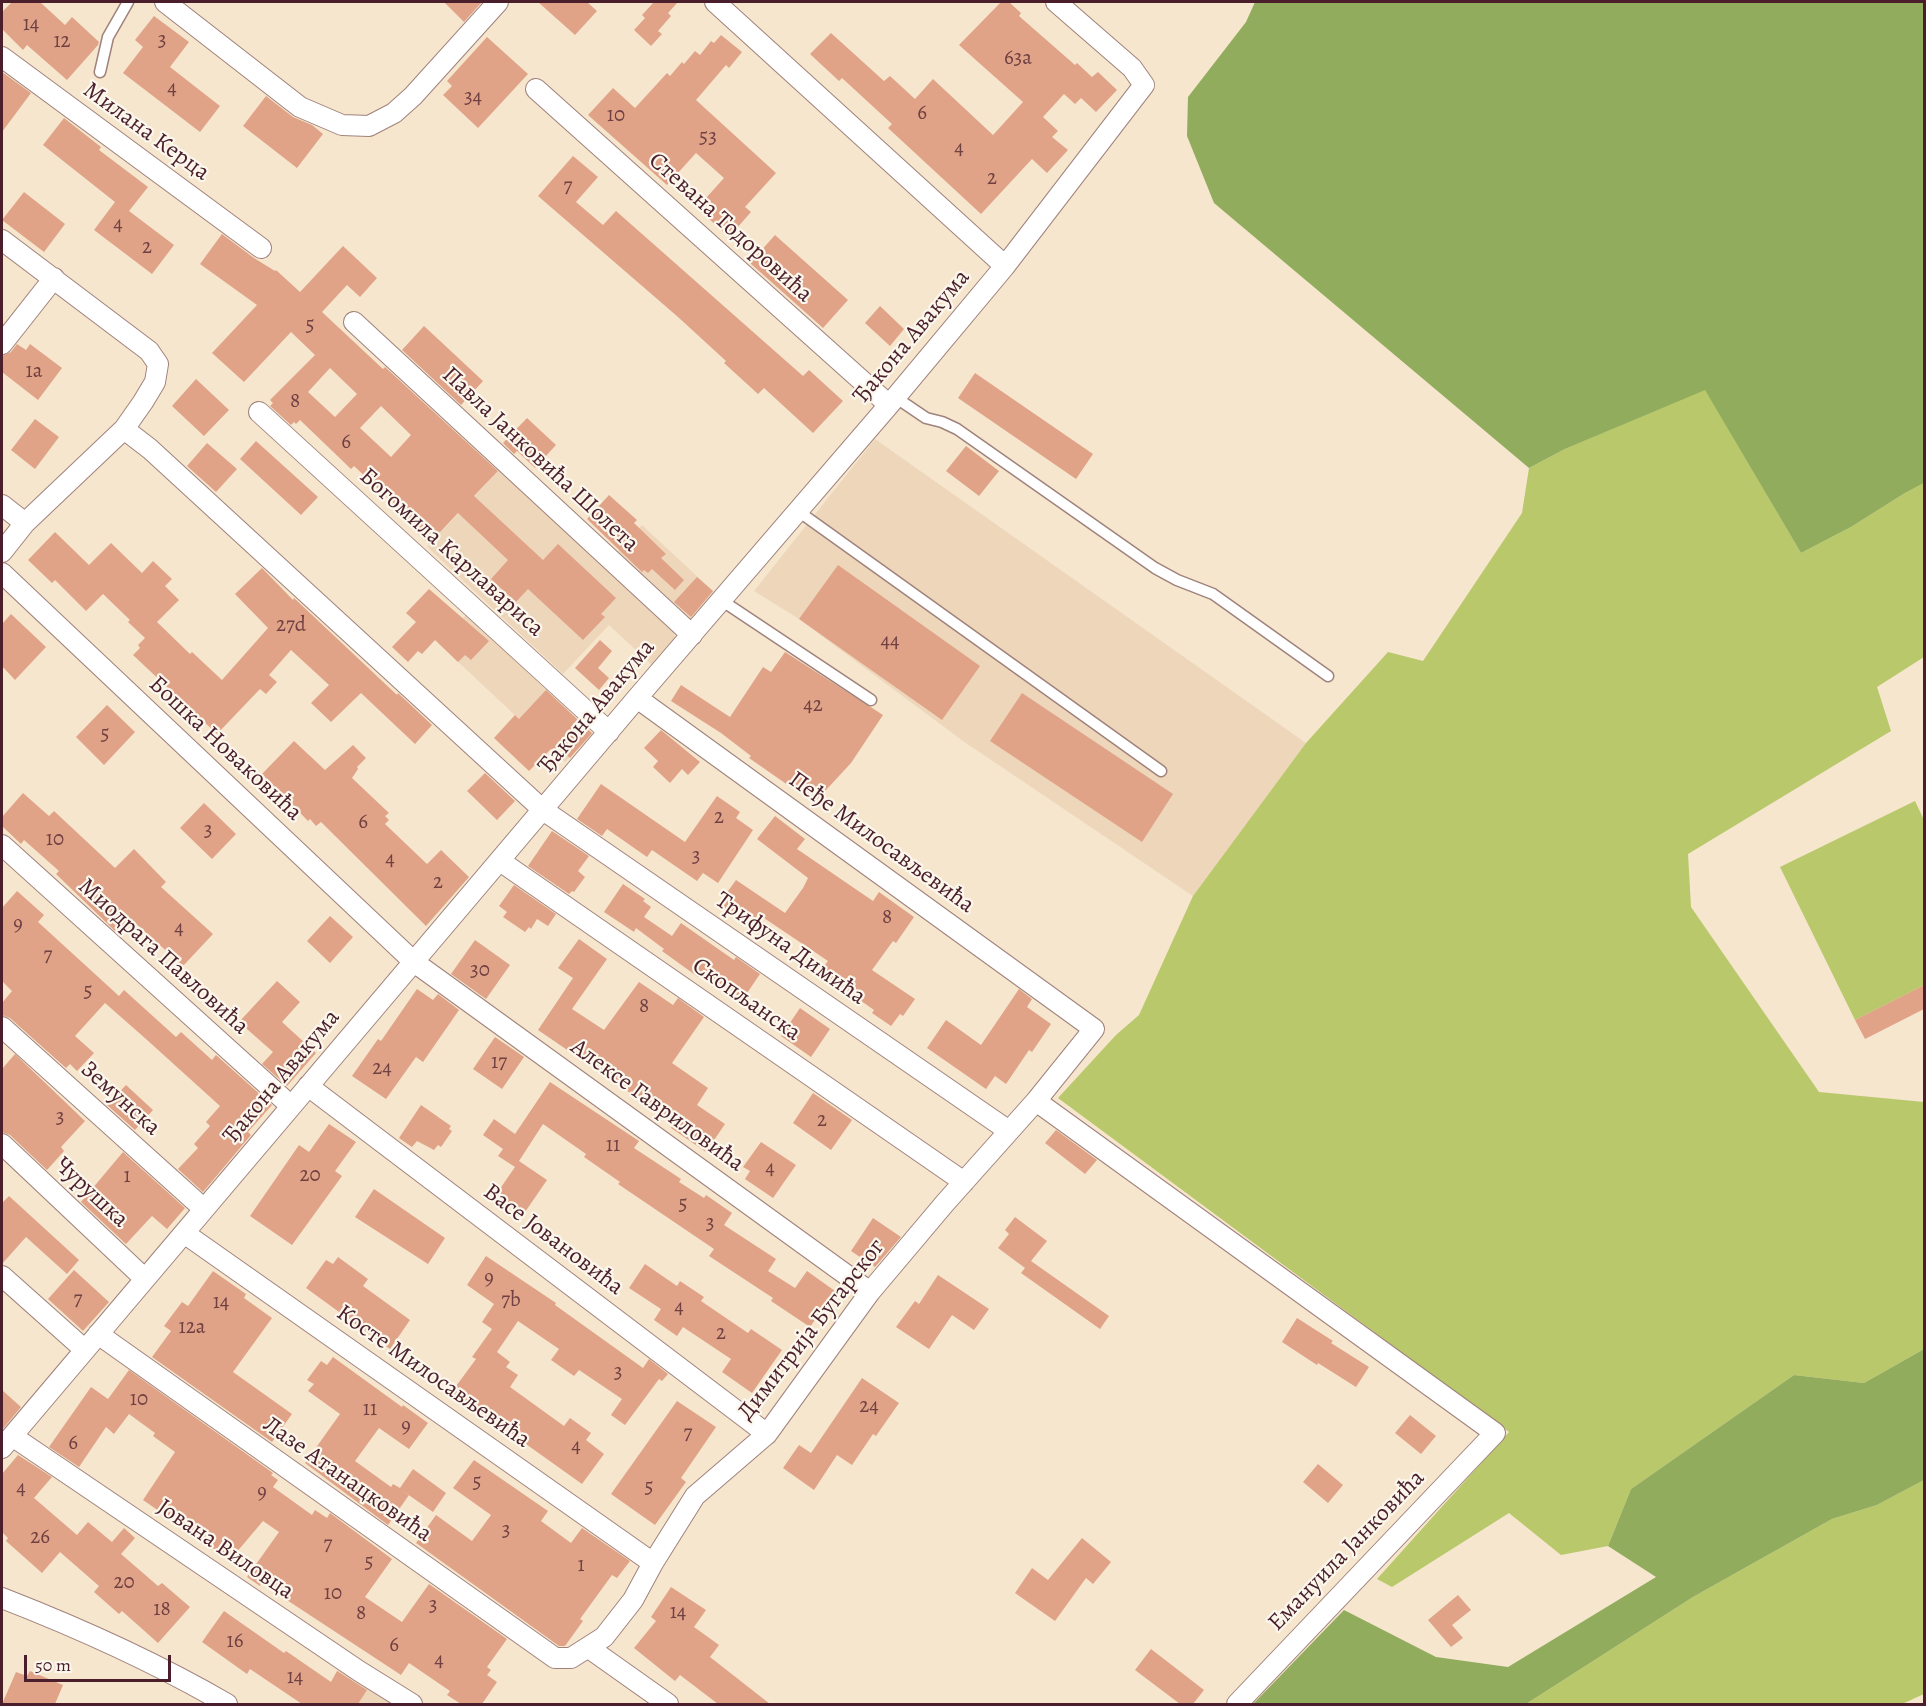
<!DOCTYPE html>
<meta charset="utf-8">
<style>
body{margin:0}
#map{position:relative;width:1926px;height:1706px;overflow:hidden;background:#f6e6ce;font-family:Alegreya,serif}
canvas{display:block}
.frame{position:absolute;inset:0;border:3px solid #4a1f2b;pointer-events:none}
.scale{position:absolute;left:24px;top:1655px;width:147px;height:27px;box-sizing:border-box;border:3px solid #4a1f2b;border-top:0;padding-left:8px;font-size:18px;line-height:21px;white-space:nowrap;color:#4a1f2b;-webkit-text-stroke:4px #fbf7ec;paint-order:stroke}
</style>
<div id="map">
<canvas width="1926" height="1706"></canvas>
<div class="frame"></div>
<div class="scale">50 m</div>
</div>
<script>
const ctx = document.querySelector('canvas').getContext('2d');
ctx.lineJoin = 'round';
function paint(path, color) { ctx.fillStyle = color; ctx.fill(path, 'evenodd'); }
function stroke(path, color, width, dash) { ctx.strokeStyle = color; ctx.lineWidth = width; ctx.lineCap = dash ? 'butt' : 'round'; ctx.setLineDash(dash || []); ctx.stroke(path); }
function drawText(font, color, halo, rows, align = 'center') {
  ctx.font = font + ' Alegreya,serif'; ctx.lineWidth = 4.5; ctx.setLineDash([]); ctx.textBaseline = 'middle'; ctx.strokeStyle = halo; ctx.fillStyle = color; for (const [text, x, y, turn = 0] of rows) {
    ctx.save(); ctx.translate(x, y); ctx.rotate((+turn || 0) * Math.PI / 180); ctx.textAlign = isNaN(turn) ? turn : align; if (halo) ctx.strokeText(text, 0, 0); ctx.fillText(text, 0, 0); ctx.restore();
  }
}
paint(new Path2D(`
 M 875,439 L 1306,743 L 1193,896 L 963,741 L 799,619 L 754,591 Z
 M 500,469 L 674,630 L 675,638 L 673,643 L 653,666 L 609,625 L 563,674 L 427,547 Z
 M 642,525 L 715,593 L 689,621 L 616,553 Z
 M 466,615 L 593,734 L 565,762 L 439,644 Z
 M 338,1670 L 397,1704 L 318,1704 Z`), '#eed6bb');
paint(new Path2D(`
 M 1705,389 L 1801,553 L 1851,527 L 1905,493 L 1924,483 L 1924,657 L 1877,687 L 1891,731 L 1688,854 L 1691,907 L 1819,1092 L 1924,1102 L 1924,1349 L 1864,1383 L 1794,1375 L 1631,1489 L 1608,1546 L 1561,1555 L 1509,1513 L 1392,1587 L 1377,1579 L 1509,1432 L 1058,1098 L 1116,1035 L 1139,1015 L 1193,896 L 1306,743 L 1388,652 L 1423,661 L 1522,513 L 1529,468 L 1565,449 Z
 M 1915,801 L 1924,820 L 1924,985 L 1855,1020 L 1780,867 Z
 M 1924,1480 L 1924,1694 L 1902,1704 L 1526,1704 L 1693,1597 L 1832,1519 L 1877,1505 Z`), '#b8c86a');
paint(new Path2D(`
 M 1255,2 L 1924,2 L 1924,483 L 1905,493 L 1851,527 L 1801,553 L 1705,390 L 1565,449 L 1529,468 L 1214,203 L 1187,136 L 1188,97 L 1246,22 Z
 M 1924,1349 L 1924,1480 L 1877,1505 L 1832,1519 L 1693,1597 L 1526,1704 L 1253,1704 L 1344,1610 L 1436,1657 L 1508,1667 L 1656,1577 L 1608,1546 L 1631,1489 L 1794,1375 L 1864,1383 Z`), '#92ac5e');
paint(new Path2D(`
 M 12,2 L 40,2 L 65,25 L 72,17 L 99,42 L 98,45 L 67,80 L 27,45 L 23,50 L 2,29 L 2,12 Z
 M 444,2 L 482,2 L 464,22 Z
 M 538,2 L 587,2 L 597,11 L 575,35 Z
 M 654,2 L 678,2 L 668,13 L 671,16 L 658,31 L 662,34 L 651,46 L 634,30 L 645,18 L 642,15 Z
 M 1001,2 L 1009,2 L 1021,13 L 1019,16 L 1075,65 L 1077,63 L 1092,77 L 1098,72 L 1117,90 L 1096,112 L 1081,98 L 1075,104 L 1064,94 L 1043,117 L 1058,131 L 1052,137 L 1068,150 L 1047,173 L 1032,159 L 981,214 L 888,128 L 892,124 L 842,78 L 839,81 L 810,54 L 831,33 L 884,81 L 890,76 L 915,99 L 933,79 L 993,135 L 1023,102 L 959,45 Z
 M 154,16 L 189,42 L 170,67 L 220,106 L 200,132 L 123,73 L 143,47 L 135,40 Z
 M 721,35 L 742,52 L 729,68 L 726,65 L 696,100 L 776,173 L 745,207 L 751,212 L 729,237 L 697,208 L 724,178 L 696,153 L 667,185 L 588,115 L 613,88 L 635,108 L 667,73 L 670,76 L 682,62 L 684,64 L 695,51 L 700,55 L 711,41 L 714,43 Z
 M 487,37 L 528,74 L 478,128 L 443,95 L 452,86 L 447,81 Z
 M 2,72 L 31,93 L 2,132 Z
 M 266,96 L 293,117 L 312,125 L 323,134 L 297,168 L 243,126 Z
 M 64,118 L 101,147 L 99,150 L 148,187 L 129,211 L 174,245 L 152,274 L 94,230 L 115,202 L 43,145 Z
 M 573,156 L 598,177 L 576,202 L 603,225 L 616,211 L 803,376 L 809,370 L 843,401 L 813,433 L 764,388 L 758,394 L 724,363 L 726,361 L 678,317 L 538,196 Z
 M 24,192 L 65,224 L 44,252 L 2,220 Z
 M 222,234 L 254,258 L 275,271 L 276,270 L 300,292 L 343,246 L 377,278 L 360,297 L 347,285 L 322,312 L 383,369 L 385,367 L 498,471 L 474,496 L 543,560 L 558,544 L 616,598 L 601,614 L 605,617 L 583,640 L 528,589 L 516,602 L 491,579 L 508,560 L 458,513 L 429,544 L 399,516 L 403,512 L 354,466 L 351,469 L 300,420 L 296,424 L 294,422 L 291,425 L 270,406 L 273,403 L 270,400 L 315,355 L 291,332 L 244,382 L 212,353 L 257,305 L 200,264 ZM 330,368 L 357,394 L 335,417 L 308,392 ZM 381,406 L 411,435 L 391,457 L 360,428 Z
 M 775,235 L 848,300 L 823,328 L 750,263 Z
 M 880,306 L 904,329 L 890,346 L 865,323 Z
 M 424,326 L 483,381 L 461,405 L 402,350 Z
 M 17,344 L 26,350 L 30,344 L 62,368 L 38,400 L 2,372 L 2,356 L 11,352 Z
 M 975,373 L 1093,454 L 1076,479 L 958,398 Z
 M 196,379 L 229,410 L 204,436 L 172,406 Z
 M 527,418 L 556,445 L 535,468 L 517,451 L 514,454 L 503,443 Z
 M 35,419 L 59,437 L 35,469 L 11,450 Z
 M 256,441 L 318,497 L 301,515 L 240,459 Z
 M 207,443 L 237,469 L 216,492 L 187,466 Z
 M 966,446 L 999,471 L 979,496 L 946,471 Z
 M 609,495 L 637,520 L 634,523 L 666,554 L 661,558 L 684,580 L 675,590 L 652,569 L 648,573 L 644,570 L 642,572 L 587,519 Z
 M 55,532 L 89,565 L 111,543 L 142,573 L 153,561 L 172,579 L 165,586 L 179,600 L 157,622 L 190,654 L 192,652 L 222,680 L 268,628 L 235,594 L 262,568 L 293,600 L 294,598 L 397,695 L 398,693 L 432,725 L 415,744 L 361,693 L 331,722 L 311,703 L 329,685 L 291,650 L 269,675 L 277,682 L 266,694 L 260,689 L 217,734 L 133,655 L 140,648 L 138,645 L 145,638 L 128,622 L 130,620 L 103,594 L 86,611 L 55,580 L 52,583 L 28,560 Z
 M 838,565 L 980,666 L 942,720 L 799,619 Z
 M 697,577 L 713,591 L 691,617 L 674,602 Z
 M 429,589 L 489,641 L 471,660 L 465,655 L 458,662 L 435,640 L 422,654 L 418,651 L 408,662 L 392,647 L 416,622 L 406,613 Z
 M 11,614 L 46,647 L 15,680 L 2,666 L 2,624 Z
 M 600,640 L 612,651 L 598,668 L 609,678 L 599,690 L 575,668 Z
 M 785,652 L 883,715 L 851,763 L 814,803 L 797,787 L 795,790 L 749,758 L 751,756 L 721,733 L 671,701 L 681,685 L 730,717 L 763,667 L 771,672 Z
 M 546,690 L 592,733 L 570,758 L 559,748 L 555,752 L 551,749 L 529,771 L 494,738 L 515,715 L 519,719 Z
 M 1022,693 L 1173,794 L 1142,842 L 990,741 Z
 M 107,705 L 135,732 L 104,765 L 76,737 Z
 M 661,730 L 700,762 L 688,775 L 682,769 L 670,783 L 653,767 L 658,761 L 644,748 Z
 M 294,741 L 325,770 L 353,745 L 366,758 L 357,767 L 358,769 L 352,778 L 389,813 L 385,816 L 389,820 L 385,824 L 427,864 L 441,850 L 469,877 L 426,926 L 321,822 L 316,826 L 310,819 L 308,821 L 262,774 Z
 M 485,773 L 515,801 L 497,820 L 467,791 Z
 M 601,784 L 685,842 L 717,796 L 740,812 L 736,818 L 753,830 L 718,883 L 703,873 L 697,881 L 652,850 L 647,857 L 607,829 L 602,836 L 577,819 Z
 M 23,793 L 49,816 L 54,811 L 115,868 L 134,849 L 166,882 L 161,887 L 213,934 L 183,966 L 132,920 L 121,932 L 117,929 L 115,931 L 56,874 L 59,871 L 24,840 L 21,844 L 2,826 L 2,817 Z
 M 204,803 L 236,834 L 212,859 L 180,828 Z
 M 775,816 L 805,839 L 797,849 L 873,901 L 879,892 L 914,917 L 896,943 L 893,941 L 872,970 L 915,999 L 903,1016 L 900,1014 L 891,1026 L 872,1013 L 874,1010 L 820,972 L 828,961 L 758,914 L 750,927 L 718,905 L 736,880 L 785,913 L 803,888 L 808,878 L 757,839 Z
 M 552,831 L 589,856 L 578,871 L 585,877 L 574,892 L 572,891 L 569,894 L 528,866 Z
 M 623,884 L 645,899 L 643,901 L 651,907 L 644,917 L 672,936 L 681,923 L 734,960 L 736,957 L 760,974 L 743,999 L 702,971 L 698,977 L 662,951 L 664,949 L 636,928 L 634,932 L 604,912 Z
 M 514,885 L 556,914 L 548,926 L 537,919 L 531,929 L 529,927 L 525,932 L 503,917 L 507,912 L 499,906 Z
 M 17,891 L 44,915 L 38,922 L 119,996 L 124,990 L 176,1037 L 181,1032 L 212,1060 L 216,1055 L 272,1105 L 248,1132 L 251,1135 L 203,1192 L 178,1169 L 198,1148 L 194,1144 L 210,1126 L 206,1122 L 220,1106 L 146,1039 L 105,1003 L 75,1036 L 94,1053 L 77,1071 L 70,1064 L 66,1068 L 10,1018 L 2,1015 L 2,1003 L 12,991 L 2,981 L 2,908 Z
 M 330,916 L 353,937 L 330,963 L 307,941 Z
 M 579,939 L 607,959 L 572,1009 L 604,1030 L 639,982 L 673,1005 L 678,998 L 704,1017 L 672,1063 L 708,1088 L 697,1105 L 725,1124 L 706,1152 L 671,1128 L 674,1123 L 538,1030 L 573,978 L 558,968 Z
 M 475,940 L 510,965 L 486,999 L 451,974 Z
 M 277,981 L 300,1002 L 282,1022 L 316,1053 L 287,1086 L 262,1064 L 273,1052 L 239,1022 Z
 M 1924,985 L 1924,1009 L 1865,1039 L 1855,1020 Z
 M 417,989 L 433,1000 L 438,994 L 459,1010 L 423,1062 L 416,1057 L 386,1099 L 352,1076 L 378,1039 L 381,1041 Z
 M 1019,989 L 1032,999 L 1027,1007 L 1051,1024 L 1032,1052 L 1029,1050 L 1006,1084 L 995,1076 L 986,1089 L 927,1048 L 946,1020 L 981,1045 Z
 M 800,1008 L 830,1029 L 811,1057 L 781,1036 Z
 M 495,1037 L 524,1057 L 502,1089 L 473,1069 Z
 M 15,1054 L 85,1121 L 61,1147 L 64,1151 L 47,1170 L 10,1135 L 2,1132 L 2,1069 Z
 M 550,1082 L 639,1141 L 634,1148 L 681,1179 L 679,1182 L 704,1198 L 706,1195 L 732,1213 L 724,1225 L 776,1259 L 768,1271 L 795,1288 L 807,1271 L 835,1291 L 810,1327 L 771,1301 L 773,1298 L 709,1256 L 714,1249 L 618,1184 L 620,1182 L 584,1157 L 586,1154 L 543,1124 L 519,1161 L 547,1180 L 523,1215 L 495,1196 L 515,1167 L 498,1156 L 503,1149 L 483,1135 L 494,1119 L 515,1134 Z
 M 126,1085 L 153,1110 L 135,1130 L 107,1105 Z
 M 813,1093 L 852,1120 L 831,1150 L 793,1123 Z
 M 421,1105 L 451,1126 L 449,1129 L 452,1131 L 441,1147 L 438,1145 L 434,1150 L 417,1141 L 412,1147 L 399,1138 Z
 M 329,1124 L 356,1142 L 335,1171 L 342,1176 L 292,1245 L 250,1216 L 299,1145 L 309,1152 Z
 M 1056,1130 L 1097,1160 L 1085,1174 L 1045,1143 Z
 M 761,1142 L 796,1165 L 773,1198 L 745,1179 L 750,1171 L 743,1167 Z
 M 123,1152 L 185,1208 L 167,1229 L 152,1216 L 126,1244 L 81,1202 Z
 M 374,1189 L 445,1238 L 428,1264 L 355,1217 Z
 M 9,1196 L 79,1260 L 67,1274 L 26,1237 L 2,1264 L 2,1203 Z
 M 1015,1217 L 1047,1241 L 1031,1261 L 1109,1316 L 1100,1329 L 1021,1273 L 1025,1268 L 998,1248 L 1009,1234 L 1005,1230 Z
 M 873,1218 L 901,1237 L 875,1267 L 851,1251 Z
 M 486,1256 L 556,1303 L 555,1305 L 643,1368 L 649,1359 L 668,1374 L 662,1381 L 659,1379 L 625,1425 L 611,1415 L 622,1399 L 579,1370 L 574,1376 L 551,1360 L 559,1349 L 518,1321 L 497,1352 L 510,1362 L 506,1367 L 518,1375 L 510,1387 L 564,1426 L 570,1418 L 591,1433 L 586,1440 L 604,1454 L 582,1484 L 488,1417 L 487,1419 L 451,1393 L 476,1359 L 472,1357 L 492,1329 L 482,1322 L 494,1304 L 467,1285 Z
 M 338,1257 L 368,1279 L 363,1286 L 410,1320 L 390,1349 L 306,1288 L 326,1260 L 333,1264 Z
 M 645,1264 L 677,1286 L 680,1281 L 704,1297 L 701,1301 L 748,1333 L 751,1329 L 782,1350 L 752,1393 L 722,1372 L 731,1359 L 683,1327 L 677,1336 L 654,1320 L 661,1309 L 629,1288 Z
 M 74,1270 L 109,1302 L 83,1331 L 48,1299 Z
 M 213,1271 L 246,1294 L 244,1298 L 272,1318 L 233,1372 L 292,1414 L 272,1442 L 152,1357 L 171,1331 L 164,1326 L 182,1302 L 188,1306 Z
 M 938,1275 L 989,1309 L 974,1330 L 952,1315 L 929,1349 L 896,1327 L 915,1301 L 919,1304 Z
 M 1297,1318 L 1333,1341 L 1331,1343 L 1369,1367 L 1356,1387 L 1318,1363 L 1317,1365 L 1282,1342 Z
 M 333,1357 L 402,1407 L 403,1405 L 428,1423 L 409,1449 L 379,1428 L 355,1461 L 391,1487 L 393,1484 L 400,1488 L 413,1469 L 446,1493 L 433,1512 L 400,1489 L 409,1495 L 388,1525 L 305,1463 L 340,1414 L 308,1391 L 314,1384 L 307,1380 L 321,1361 L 327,1365 Z
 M 129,1370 L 273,1473 L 271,1475 L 278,1480 L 273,1487 L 312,1515 L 315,1510 L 327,1518 L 330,1513 L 392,1559 L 365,1597 L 402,1622 L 429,1584 L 507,1639 L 487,1667 L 491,1670 L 487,1675 L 497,1682 L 482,1704 L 461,1704 L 447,1695 L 450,1691 L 409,1663 L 401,1675 L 261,1583 L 260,1586 L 247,1577 L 279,1532 L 263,1521 L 230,1560 L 143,1500 L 175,1452 L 153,1436 L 155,1433 L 129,1414 L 114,1434 L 106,1427 L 79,1467 L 49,1447 L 91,1387 L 108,1399 Z
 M 862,1378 L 899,1403 L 876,1436 L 873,1434 L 852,1465 L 837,1455 L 814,1490 L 783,1468 L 799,1445 L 811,1453 Z
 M 2,1390 L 21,1407 L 2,1430 Z
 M 677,1401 L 716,1427 L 681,1478 L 686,1482 L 655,1525 L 611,1494 Z
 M 1410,1415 L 1436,1436 L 1421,1454 L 1395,1433 Z
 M 18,1455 L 52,1477 L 34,1498 L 77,1535 L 88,1522 L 112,1542 L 124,1528 L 135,1538 L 121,1554 L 158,1586 L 162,1583 L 190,1607 L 158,1643 L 122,1611 L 119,1614 L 94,1592 L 99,1586 L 60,1552 L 42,1573 L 6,1541 L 8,1538 L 2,1532 L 2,1474 Z
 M 474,1460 L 548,1511 L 541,1521 L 571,1543 L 582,1528 L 630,1561 L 617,1578 L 612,1575 L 580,1619 L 583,1621 L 565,1646 L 559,1646 L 416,1543 L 436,1515 L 472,1541 L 491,1515 L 453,1488 Z
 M 1318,1464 L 1343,1485 L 1328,1503 L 1303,1482 Z
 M 1082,1538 L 1111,1562 L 1093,1584 L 1086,1578 L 1055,1621 L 1015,1593 L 1032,1568 L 1048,1580 Z
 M 671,1587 L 706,1610 L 694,1627 L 719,1645 L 710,1657 L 770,1704 L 718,1704 L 680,1675 L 675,1681 L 634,1648 L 656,1621 L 651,1617 Z
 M 1458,1595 L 1471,1610 L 1452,1625 L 1463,1638 L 1451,1647 L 1428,1620 Z
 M 224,1611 L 284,1653 L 286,1651 L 331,1682 L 337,1671 L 367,1690 L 358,1704 L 302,1704 L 250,1669 L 247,1674 L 202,1642 Z
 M 1151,1649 L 1204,1690 L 1193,1704 L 1180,1704 L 1135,1670 Z
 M 30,1671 L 63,1685 L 55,1704 L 2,1704 L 16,1672 L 27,1676 Z`), '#e0a387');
const service = new Path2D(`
 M 100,72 L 108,37 L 128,2
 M 895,397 L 926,418 L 942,422 L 957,429 L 1155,568 L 1177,580 L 1213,594 L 1328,676
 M 798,511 L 1161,771
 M 721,600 L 871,700`);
const minor = new Path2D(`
 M 165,2 L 300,107 L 342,125 L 369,126 L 394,113 L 413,96 L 498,2
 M 715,2 L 1005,266
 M 2,57 L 261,248
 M 536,89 L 889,405
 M 2,240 L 149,351 L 158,364 L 155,382 L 143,402 L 124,429 L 25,523 L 2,552
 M 354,322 L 692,635
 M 2,344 L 54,278
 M 259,412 L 609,732
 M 124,429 L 150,449 L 543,810 L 1009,1131
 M 2,505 L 25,523
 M 2,573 L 414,962 L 870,1292
 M 2,845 L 291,1106
 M 500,861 L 964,1182
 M 2,1027 L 204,1209
 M 308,1086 L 767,1434
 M 1036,1101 L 1495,1433 L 1237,1704
 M 2,1144 L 145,1279
 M 184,1233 L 653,1563
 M 2,1276 L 85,1350
 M 98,1334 L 555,1658 L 571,1658 L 604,1637 L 633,1600 L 653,1563 L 695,1496 L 767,1434 L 870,1292 L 945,1203 L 1036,1101 L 1094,1029 L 637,698
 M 12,1436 L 359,1671 L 412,1704
 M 2,1448 L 637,698 L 889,405 L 1005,266 L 1144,85 L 1132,68 L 1056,2
 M 2,1598 C 79,1628 155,1662 227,1704
 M 589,1648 L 668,1704`);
stroke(service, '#a0827c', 13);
stroke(minor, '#a0827c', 22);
stroke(service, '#fff', 10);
stroke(minor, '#fff', 20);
drawText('21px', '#704042', null, [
 ["14",31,25],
 ["3",162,41],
 ["12",62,42],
 ["63a",1018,59],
 ["4",172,89],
 ["34",473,98],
 ["6",922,114],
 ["10",616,116],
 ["53",708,138],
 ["4",959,149],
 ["2",992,179],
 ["7",568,187],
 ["4",118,225],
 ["2",147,248],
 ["5",310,326],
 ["1a",34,372],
 ["8",295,402],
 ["6",346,443],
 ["27d",291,626],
 ["44",890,642],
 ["42",813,706],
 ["5",105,735],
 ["2",719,818],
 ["6",363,823],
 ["3",208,831],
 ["10",55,840],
 ["3",696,857],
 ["4",390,860],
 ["2",438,883],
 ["8",887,918],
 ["9",18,925],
 ["4",179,929],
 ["7",48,956],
 ["30",480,971],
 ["5",88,992],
 ["8",644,1007],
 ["17",499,1063],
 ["24",382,1069],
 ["3",60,1118],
 ["2",822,1121],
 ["11",613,1146],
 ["4",770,1169],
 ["20",310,1176],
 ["1",127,1177],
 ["5",683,1205],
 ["3",710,1224],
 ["9",489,1279],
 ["7",78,1300],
 ["7b",511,1301],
 ["14",221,1303],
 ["4",679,1308],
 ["12a",192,1328],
 ["2",721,1334],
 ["3",618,1373],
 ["10",139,1400],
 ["24",869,1407],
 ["11",370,1410],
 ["9",406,1427],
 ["7",688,1434],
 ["6",73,1444],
 ["4",576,1447],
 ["5",477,1483],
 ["5",649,1488],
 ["4",21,1489],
 ["9",262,1493],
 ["3",506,1531],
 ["26",40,1538],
 ["7",328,1545],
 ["5",369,1563],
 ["1",581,1566],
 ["20",124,1583],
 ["10",333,1594],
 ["3",433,1606],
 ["18",162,1610],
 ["14",678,1613],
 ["8",361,1614],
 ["16",235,1642],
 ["6",394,1646],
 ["4",439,1661],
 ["14",295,1678]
]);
drawText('24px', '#4a1f2b', '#fbf7ec', [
 ["Милана Керца",146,132,36],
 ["Стевана Тодоровића",730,228,42],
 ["Ђакона Авакума",912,337,-50],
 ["Павла Јанковића Шолета",540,460,43],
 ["Богомила Карлавариса",451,553,42],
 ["Ђакона Авакума",597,707,-50],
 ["Бошка Новаковића",225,749,43],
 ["Пеђе Милосављевића",881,843,36],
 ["Трифуна Димића",790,949,35],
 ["Миодрага Павловића",163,957,42],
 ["Скопљанска",746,1000,35],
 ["Ђакона Авакума",282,1077,-50],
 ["Земунска",120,1099,42],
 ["Алексе Гавриловића",657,1106,36],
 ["Чурушка",91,1193,43],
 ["Васе Јовановића",553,1240,37],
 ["Димитрија Бугарског",812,1330,-52],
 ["Косте Милосављевића",433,1377,35],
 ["Лазе Атанацковића",347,1480,35],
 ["Јована Виловца",225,1550,34],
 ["Емануила Јанковића",1347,1551,-46]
]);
</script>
